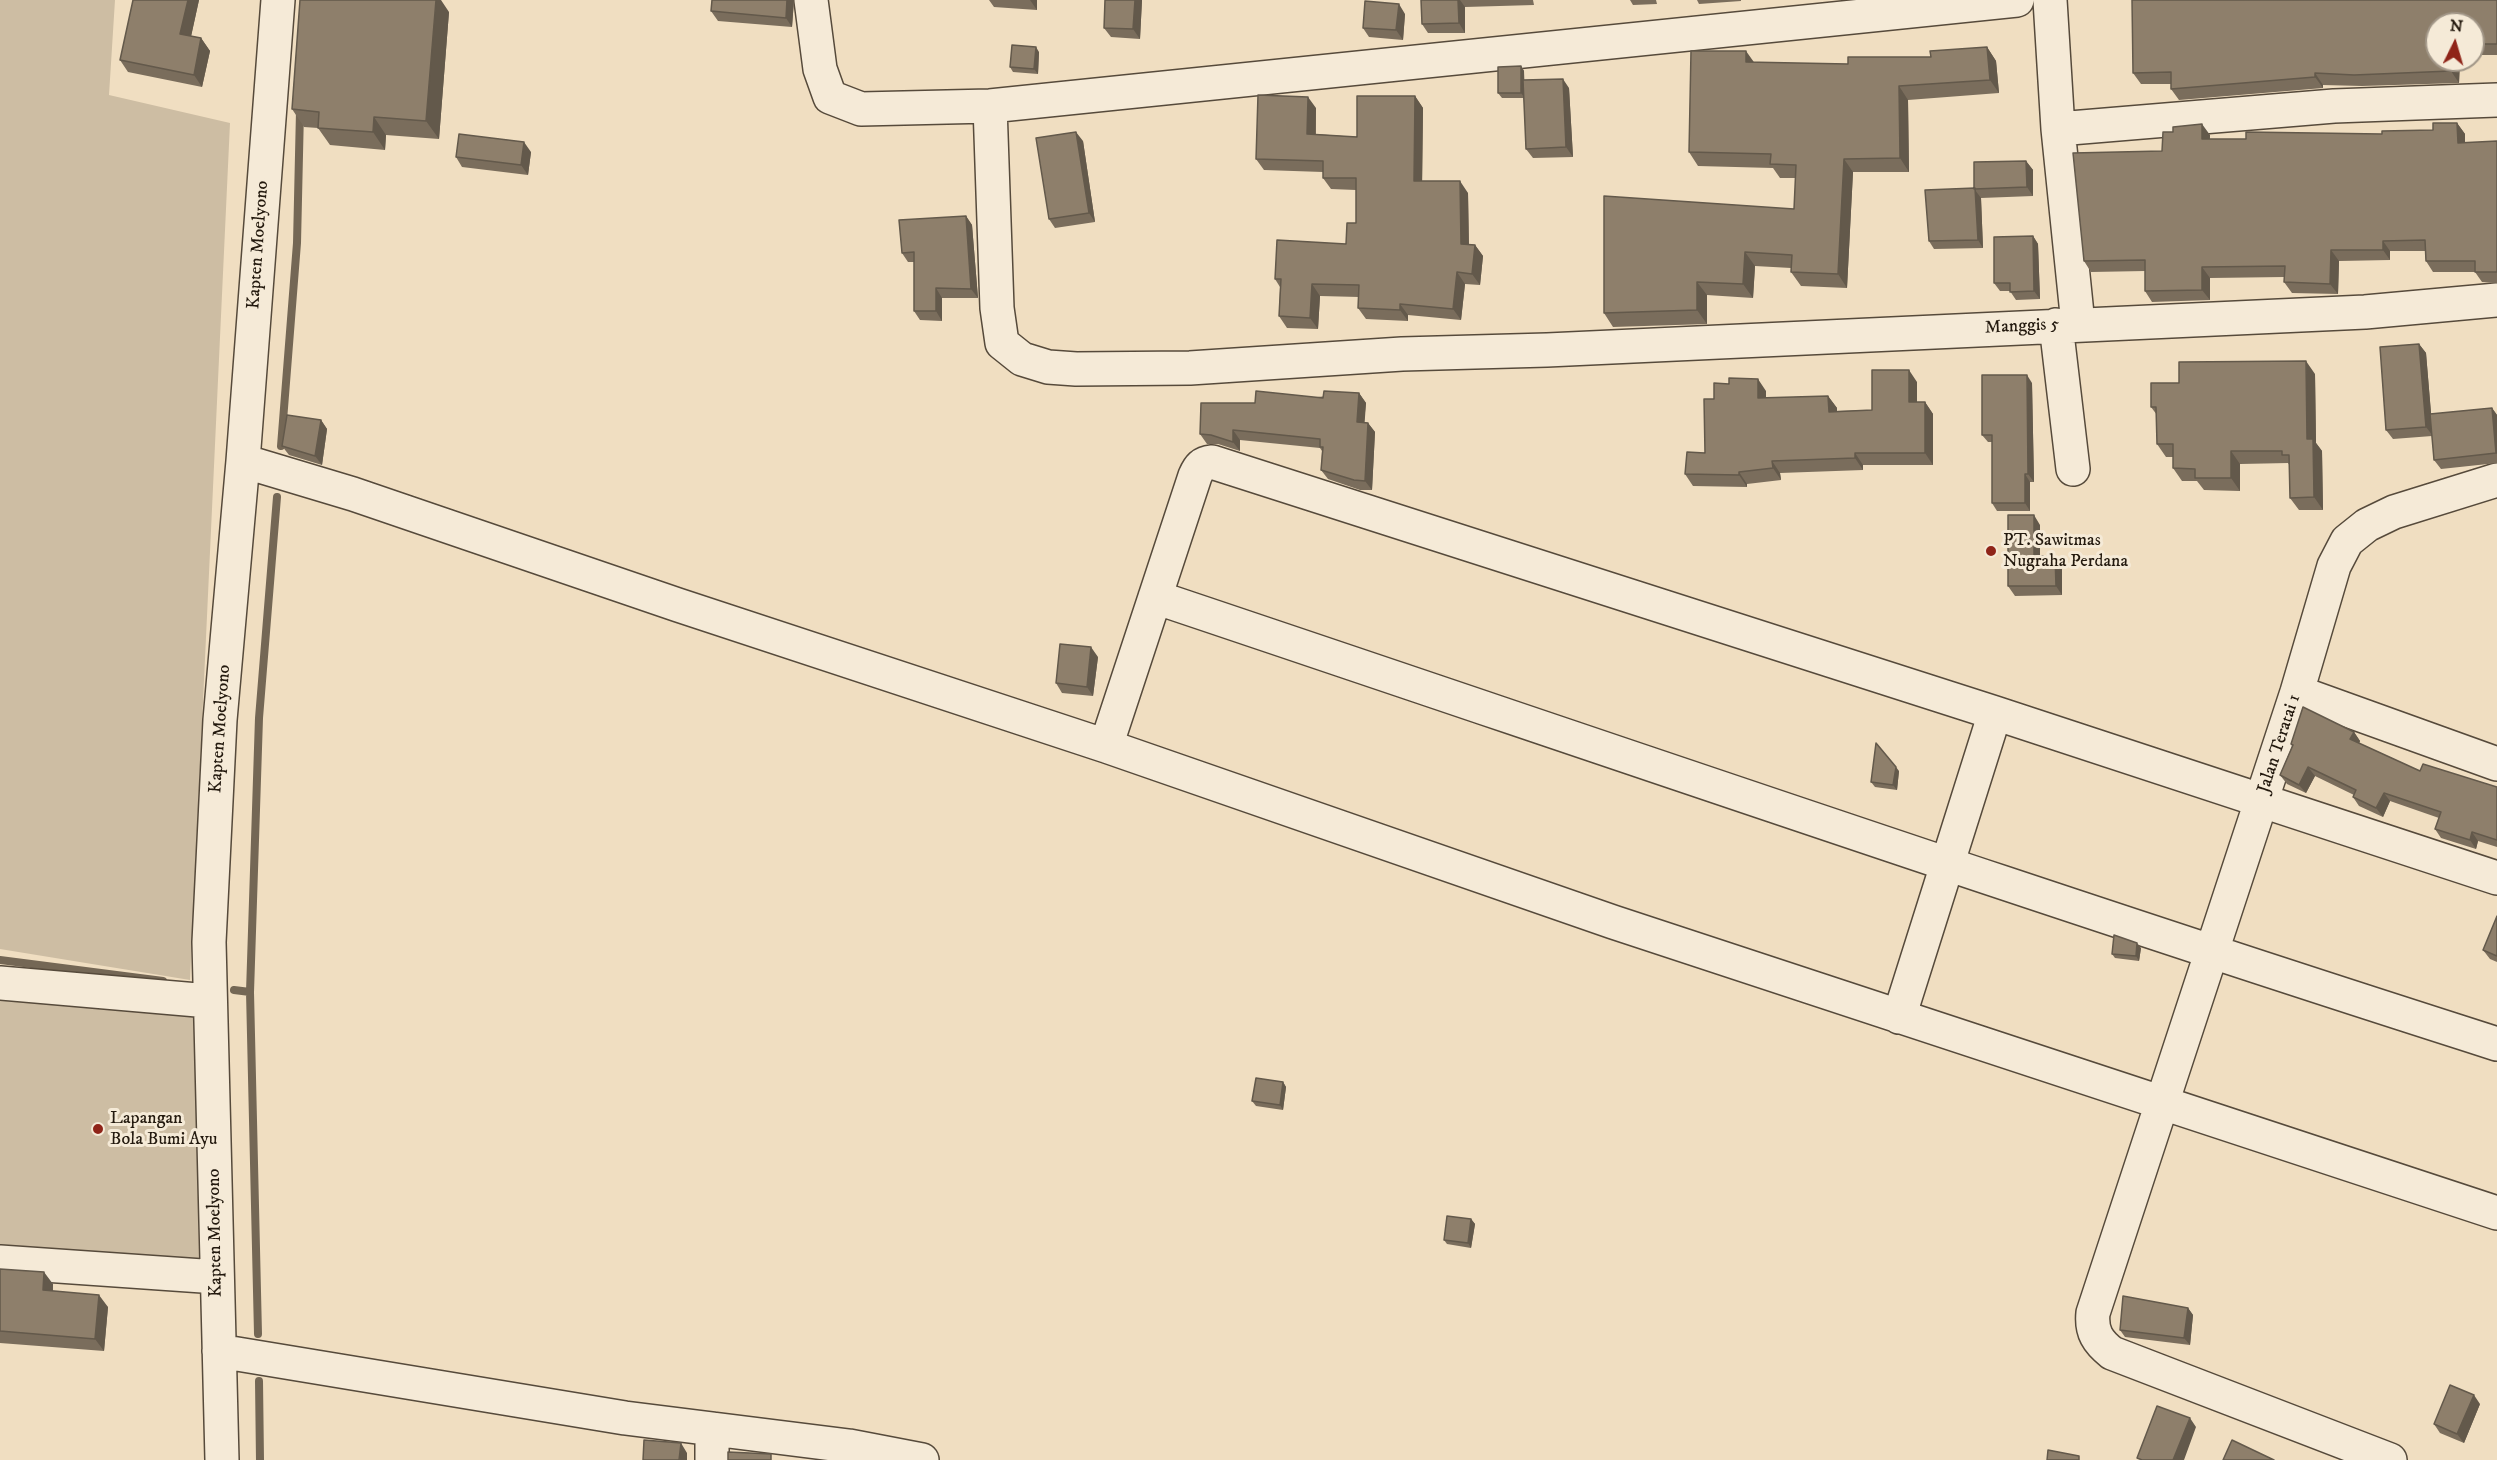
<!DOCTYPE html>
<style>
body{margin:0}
#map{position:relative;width:2497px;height:1460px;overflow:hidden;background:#f0dec1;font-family:"IM FELL DW Pica",serif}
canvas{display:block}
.north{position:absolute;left:2425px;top:12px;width:60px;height:60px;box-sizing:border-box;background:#f5ead7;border:2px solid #a19687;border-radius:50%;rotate:5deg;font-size:16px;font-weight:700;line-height:24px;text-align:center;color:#23190e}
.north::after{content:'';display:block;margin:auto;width:21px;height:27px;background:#8f2418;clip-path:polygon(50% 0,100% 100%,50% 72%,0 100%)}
</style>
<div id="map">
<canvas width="2497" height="1460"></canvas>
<div class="north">N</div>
</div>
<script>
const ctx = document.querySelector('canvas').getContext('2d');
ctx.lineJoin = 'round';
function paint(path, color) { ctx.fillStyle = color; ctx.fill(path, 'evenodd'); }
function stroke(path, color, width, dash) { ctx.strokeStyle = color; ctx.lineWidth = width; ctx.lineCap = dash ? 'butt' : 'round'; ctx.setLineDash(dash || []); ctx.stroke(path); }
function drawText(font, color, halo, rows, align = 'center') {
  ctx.font = font + ' "IM FELL DW Pica",serif'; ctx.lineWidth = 6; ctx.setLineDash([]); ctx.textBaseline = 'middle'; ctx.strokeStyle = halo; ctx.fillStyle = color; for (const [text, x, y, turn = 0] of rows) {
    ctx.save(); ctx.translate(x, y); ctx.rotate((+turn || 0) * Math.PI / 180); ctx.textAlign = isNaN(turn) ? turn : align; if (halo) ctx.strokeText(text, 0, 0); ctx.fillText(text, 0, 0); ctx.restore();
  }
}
paint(new Path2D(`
 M 0,0 L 115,0 L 109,95 L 230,123 L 190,980 L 0,949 Z
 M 0,998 L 195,1013 L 199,1260 L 0,1245 Z`), '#cdbda3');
stroke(new Path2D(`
 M 281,446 L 297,243 L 300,111
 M 0,960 L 163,981
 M 234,990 L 250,992
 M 258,1334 L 250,992 L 259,718 L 277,497
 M 259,1381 L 260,1460`), '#746755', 8);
const minor = new Path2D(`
 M 811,0 L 820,69 L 830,97 L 861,109 L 990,106 L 2017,0
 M 2050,0 L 2058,129 L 2078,324
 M 990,106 L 997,308 L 1002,343 L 1022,359 L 1048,367 L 1076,369 L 1190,368 L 1402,354 L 1547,350 L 2365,312 L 2497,300
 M 2058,129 L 2334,106 L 2497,100
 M 2056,325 L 2073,469
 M 243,461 L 353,494 L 678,605 L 1106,746 L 1613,922 L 2497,1213
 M 1155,597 C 1602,747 2048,901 2497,1044
 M 2297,692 L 2497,764
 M 1106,746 L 1195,476 C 1199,467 1202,463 1212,462 L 1995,713 L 2497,878
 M 0,983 L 209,1001
 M 1899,1017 L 1995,713
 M 0,1262 L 217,1277
 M 219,1351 L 625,1418 L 849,1446 L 922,1460
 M 222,1460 L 209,942 L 220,720 L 243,461 L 278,0
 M 712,1460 L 712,1429
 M 2390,1460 L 2112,1353 C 2098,1342 2091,1332 2093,1313 L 2297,692 L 2334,566 L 2347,541 L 2367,525 L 2394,512 L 2497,480`);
stroke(minor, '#564a3b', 36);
stroke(minor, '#f5ead7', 33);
paint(new Path2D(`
 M 133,0 L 199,0 L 191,36 L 201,38 L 210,51 L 202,87 L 128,72 L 120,60 Z
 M 712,0 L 794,0 L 792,27 L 718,21 L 711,11 Z
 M 989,0 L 1037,0 L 1037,10 L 994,7 Z
 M 1105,0 L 1142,0 L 1140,39 L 1111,37 L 1104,28 Z
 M 1421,0 L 1533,0 L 1534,5 L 1465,7 L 1465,33 L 1428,33 L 1422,24 Z
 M 1630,0 L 1656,0 L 1657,4 L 1633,5 Z
 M 1697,0 L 1741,0 L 1741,1 L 1699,4 Z
 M 2497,0 L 2497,55 L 2473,55 L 2473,24 L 2437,24 L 2460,60 L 2459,83 L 2362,86 L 2323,85 L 2323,88 L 2179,100 L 2171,89 L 2171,84 L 2141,84 L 2133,73 Z
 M 449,12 L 439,139 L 386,135 L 385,150 L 330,145 L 318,128 L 304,127 L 292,109 Z
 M 1405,14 L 1403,40 L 1369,37 L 1363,28 Z
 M 1987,47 L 1996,61 L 1999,93 L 1908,100 L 1909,172 L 1853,172 L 1847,288 L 1801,286 L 1791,272 L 1791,268 L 1755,266 L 1753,298 L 1707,295 L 1707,324 L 1613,327 L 1604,313 L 1794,209 L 1796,178 L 1780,178 L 1773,168 L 1698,166 L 1689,152 L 1754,63 L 1848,64 L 1931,57 Z
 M 1039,52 L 1038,74 L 1013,72 L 1010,67 Z
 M 1521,66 L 1524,71 L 1524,80 L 1569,88 L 1573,157 L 1533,158 L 1526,149 L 1524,98 L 1502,98 L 1498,93 Z
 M 1415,96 L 1423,108 L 1422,181 L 1468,193 L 1469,244 L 1475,245 L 1483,256 L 1480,285 L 1465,284 L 1461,320 L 1408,315 L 1408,321 L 1366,319 L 1358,308 L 1359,297 L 1320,296 L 1318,329 L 1287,328 L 1279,316 L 1280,287 L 1275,279 L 1346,244 L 1356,223 L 1356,190 L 1331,189 L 1323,178 L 1323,172 L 1264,170 L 1256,159 L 1316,108 L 1316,134 L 1357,137 Z
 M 2457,123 L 2465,134 L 2465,143 L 2497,141 L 2497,283 L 2482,282 L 2475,272 L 2433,272 L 2426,261 L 2425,251 L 2390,251 L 2390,260 L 2339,261 L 2338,294 L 2292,293 L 2284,282 L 2284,277 L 2210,278 L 2210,300 L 2152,302 L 2145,291 L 2145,271 L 2091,272 L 2084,261 L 2162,151 L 2173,132 L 2210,135 L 2210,139 L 2246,139 L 2382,134 L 2433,130 Z
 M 1083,141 L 1095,222 L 1055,228 L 1049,219 Z
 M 531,152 L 528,175 L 462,167 L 456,157 Z
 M 2026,161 L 2033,170 L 2033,196 L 1981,198 L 1983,248 L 1934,249 L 1929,241 L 1974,188 Z
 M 966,216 L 972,225 L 978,298 L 942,298 L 942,321 L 920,320 L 914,311 L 914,262 L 908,262 L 902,253 Z
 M 2033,236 L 2038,244 L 2040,299 L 2016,300 L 2010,291 L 2000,291 L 1994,283 Z
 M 2419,344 L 2426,353 L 2431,414 L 2492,408 L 2497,415 L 2497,463 L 2441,469 L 2434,460 L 2432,436 L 2393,439 L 2386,430 Z
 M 2315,374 L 2316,443 L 2322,451 L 2323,510 L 2299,510 L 2290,498 L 2290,466 L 2288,463 L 2240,464 L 2240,491 L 2204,490 L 2197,481 L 2182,481 L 2173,468 L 2173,457 L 2166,457 L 2157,444 L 2157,415 L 2151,407 L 2179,383 Z
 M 1917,382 L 1917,402 L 1925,402 L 1933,414 L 1933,465 L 1863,465 L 1863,470 L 1780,473 L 1781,480 L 1747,484 L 1747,487 L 1693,486 L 1685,474 L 1705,453 L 1714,399 L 1766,391 L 1766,398 L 1828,396 L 1837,408 L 1837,411 L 1872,410 Z
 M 2032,383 L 2034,482 L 2030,482 L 2030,511 L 1997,511 L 1992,503 L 1992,442 L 1988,442 L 1982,435 Z
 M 1359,393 L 1366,403 L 1364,422 L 1368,423 L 1375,432 L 1372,490 L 1360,490 L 1328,479 L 1321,470 L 1322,451 L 1320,448 L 1240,440 L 1240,451 L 1218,444 L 1207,444 L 1200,434 L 1255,403 Z
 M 321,420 L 327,429 L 322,465 L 289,455 L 282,446 Z
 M 2040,525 L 2040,556 L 2055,556 L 2062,565 L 2062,595 L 2015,596 L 2008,586 Z
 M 1098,657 L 1093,696 L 1062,693 L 1056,683 Z
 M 2354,732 L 2360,741 L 2359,743 L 2420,771 L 2497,787 L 2497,847 L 2478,841 L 2476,849 L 2441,838 L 2435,829 L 2439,818 L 2390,801 L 2383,817 L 2359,806 L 2353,797 L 2354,795 L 2315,776 L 2306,793 L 2287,784 L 2280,775 L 2292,746 L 2291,744 Z
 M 1899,771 L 1897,790 L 1875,787 L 1871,782 Z
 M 2497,916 L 2497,962 L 2490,959 L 2483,950 Z
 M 2141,948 L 2139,961 L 2115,958 L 2112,954 Z
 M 1283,1082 L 1286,1087 L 1283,1110 L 1256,1106 L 1252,1101 Z
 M 1471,1219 L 1475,1224 L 1471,1248 L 1447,1244 L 1444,1240 Z
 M 0,1269 L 53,1284 L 53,1291 L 108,1307 L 104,1351 L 0,1343 Z
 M 2188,1308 L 2193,1315 L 2190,1345 L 2125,1337 L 2120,1330 Z
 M 2480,1404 L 2464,1443 L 2440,1433 L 2434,1424 Z`), '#7a6d5c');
paint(new Path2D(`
 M 188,0 L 199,0 L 189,46 L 180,34 Z
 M 436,0 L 441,0 L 449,12 L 439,139 L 426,121 Z
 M 787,0 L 794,0 L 792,27 L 786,18 Z
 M 1030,0 L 1037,0 L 1037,10 Z
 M 1135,0 L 1142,0 L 1140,39 L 1133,29 Z
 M 1458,0 L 1460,0 L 1465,7 L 1465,33 L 1459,23 Z
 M 1399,4 L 1405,14 L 1403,40 L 1396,30 Z
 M 201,38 L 210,51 L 202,87 L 194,75 Z
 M 1036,47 L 1039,52 L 1038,74 L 1034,69 Z
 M 1987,47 L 1996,61 L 1999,93 L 1990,80 Z
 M 1746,51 L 1756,65 L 1746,62 Z
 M 2451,60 L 2460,60 L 2459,83 L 2451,71 Z
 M 1521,66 L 1524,71 L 1525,98 L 1521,93 Z
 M 2315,73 L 2323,85 L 2323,88 L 2315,77 Z
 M 1563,79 L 1569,88 L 1573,157 L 1566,147 Z
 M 1899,86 L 1908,100 L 1909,172 L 1900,158 Z
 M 1415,96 L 1423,108 L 1422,193 L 1414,181 Z
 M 1308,97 L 1316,108 L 1315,145 L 1307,134 Z
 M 374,117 L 386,135 L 385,150 L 373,132 Z
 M 2457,123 L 2465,134 L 2465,154 L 2458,143 Z
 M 2202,124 L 2210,135 L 2209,150 L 2202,139 Z
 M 1076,132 L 1083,141 L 1095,222 L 1089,213 Z
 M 524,142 L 531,152 L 528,175 L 521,165 Z
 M 1844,159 L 1853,172 L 1847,288 L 1838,274 Z
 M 2026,161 L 2033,170 L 2033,196 L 2027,187 Z
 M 1460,181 L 1468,193 L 1469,255 L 1461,244 Z
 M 1975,190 L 1981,198 L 1983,248 L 1978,240 Z
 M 966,216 L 972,225 L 978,298 L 971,289 Z
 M 2033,236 L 2038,244 L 2040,299 L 2034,291 Z
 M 2383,241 L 2390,251 L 2390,260 L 2383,250 Z
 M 1475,245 L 1483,256 L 1480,285 L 1472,274 Z
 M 2331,250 L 2339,261 L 2338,294 L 2330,284 Z
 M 1745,252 L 1755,266 L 1753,298 L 1743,284 Z
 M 2202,267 L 2210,278 L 2210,300 L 2202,290 Z
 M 1457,272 L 1465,284 L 1461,320 L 1453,309 Z
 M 1697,282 L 1707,295 L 1707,324 L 1697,310 Z
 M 1312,284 L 1320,296 L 1318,329 L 1310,318 Z
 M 936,288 L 942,298 L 942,321 L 936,311 Z
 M 1400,304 L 1408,315 L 1408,321 L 1400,310 Z
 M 2419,344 L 2426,353 L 2433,436 L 2426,427 Z
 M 2306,361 L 2315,374 L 2316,443 L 2322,451 L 2323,510 L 2314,497 L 2307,439 Z
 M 1909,370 L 1917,382 L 1917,414 L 1909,402 Z
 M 2027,375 L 2032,383 L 2034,482 L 2028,474 Z
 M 1758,379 L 1766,391 L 1766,410 L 1758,398 Z
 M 1359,393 L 1366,403 L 1364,431 L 1357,422 Z
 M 1828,396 L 1837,408 L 1837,424 L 1829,412 Z
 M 1925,402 L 1933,414 L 1933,465 L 1925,453 Z
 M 2492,408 L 2497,415 L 2497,454 L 2496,453 Z
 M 321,420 L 327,429 L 322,465 L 315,456 Z
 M 1368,423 L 1375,432 L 1372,490 L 1365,481 Z
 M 1233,430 L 1240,440 L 1240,451 L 1233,442 Z
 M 2231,451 L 2240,464 L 2240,491 L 2231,478 Z
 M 1855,453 L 1863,465 L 1863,470 L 1855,458 Z
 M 1772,461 L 1780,473 L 1781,480 L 1773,468 Z
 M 1739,472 L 1747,484 L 1747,487 L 1739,475 Z
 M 2025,474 L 2030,482 L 2030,511 L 2025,503 Z
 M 2034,515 L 2040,525 L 2040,565 L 2034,556 Z
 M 2055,556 L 2062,565 L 2062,595 L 2056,586 Z
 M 1091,647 L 1098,657 L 1093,696 L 1087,687 Z
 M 2354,732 L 2360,741 L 2357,748 L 2350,739 Z
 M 1896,767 L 1899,771 L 1897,790 L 1893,785 Z
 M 2308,767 L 2315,776 L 2306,793 L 2299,785 Z
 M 2384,793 L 2390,801 L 2383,817 L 2376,808 Z
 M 2472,832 L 2478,841 L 2476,849 L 2470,840 Z
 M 2137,943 L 2141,948 L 2139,961 L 2136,956 Z
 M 1283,1082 L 1286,1087 L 1283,1110 L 1280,1105 Z
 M 1471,1219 L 1475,1224 L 1471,1248 L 1468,1243 Z
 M 44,1272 L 53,1284 L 52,1303 L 43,1290 Z
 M 99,1295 L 108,1307 L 104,1351 L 95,1339 Z
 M 2188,1308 L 2193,1315 L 2190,1345 L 2184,1338 Z
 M 2474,1395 L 2480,1404 L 2464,1443 L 2457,1434 Z
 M 2190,1418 L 2196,1427 L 2184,1460 L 2173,1460 Z
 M 681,1443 L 687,1453 L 687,1460 L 679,1460 Z`), '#63594b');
const building = new Path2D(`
 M 133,0 L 188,0 L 180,34 L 201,38 L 194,75 L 120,60 Z
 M 300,0 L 436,0 L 426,121 L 374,117 L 373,132 L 318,128 L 319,112 L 292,109 Z
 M 712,0 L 787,0 L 786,18 L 711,11 Z
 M 1105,0 L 1135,0 L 1133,29 L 1104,28 Z
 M 1421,0 L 1458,0 L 1459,23 L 1422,24 Z
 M 2132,0 L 2497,0 L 2497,44 L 2473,44 L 2473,24 L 2437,24 L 2437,60 L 2451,60 L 2451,71 L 2354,75 L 2315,73 L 2315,77 L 2171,89 L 2171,72 L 2133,73 Z
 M 1365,1 L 1399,4 L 1396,30 L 1363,28 Z
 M 1012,45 L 1036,47 L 1034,69 L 1010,67 Z
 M 1987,47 L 1990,80 L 1899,86 L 1900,158 L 1844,159 L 1838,274 L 1791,272 L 1792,255 L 1745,252 L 1743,284 L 1697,282 L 1697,310 L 1604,313 L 1604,196 L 1794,209 L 1796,165 L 1770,164 L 1771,154 L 1689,152 L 1691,51 L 1746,51 L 1746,62 L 1848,64 L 1848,57 L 1931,57 L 1930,51 Z
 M 1521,66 L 1521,93 L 1498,93 L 1498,67 Z
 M 1563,79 L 1566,147 L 1526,149 L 1523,80 Z
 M 1258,95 L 1308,97 L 1307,134 L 1357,137 L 1357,96 L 1415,96 L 1414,181 L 1460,181 L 1461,244 L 1475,245 L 1472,274 L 1457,272 L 1453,309 L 1400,304 L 1400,310 L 1358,308 L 1359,285 L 1312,284 L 1310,318 L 1279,316 L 1281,279 L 1275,279 L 1277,240 L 1346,244 L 1347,223 L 1356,223 L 1356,178 L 1323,178 L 1323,161 L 1256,159 Z
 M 2433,123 L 2457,123 L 2458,143 L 2497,141 L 2497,272 L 2475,272 L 2475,261 L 2426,261 L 2425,240 L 2383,241 L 2383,250 L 2331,250 L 2330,284 L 2284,282 L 2285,266 L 2202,267 L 2202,290 L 2145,291 L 2145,260 L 2084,261 L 2073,153 L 2162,151 L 2163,132 L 2173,132 L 2173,127 L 2202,124 L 2202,139 L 2246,139 L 2246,132 L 2382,134 L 2382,131 L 2433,130 Z
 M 1076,132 L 1089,213 L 1049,219 L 1036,138 Z
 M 459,134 L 524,142 L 521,165 L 456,157 Z
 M 2026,161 L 2027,187 L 1974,189 L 1974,162 Z
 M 1975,188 L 1978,240 L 1929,241 L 1925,190 Z
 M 966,216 L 971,289 L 936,288 L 936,311 L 914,311 L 914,252 L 902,253 L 899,220 Z
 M 2033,236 L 2034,291 L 2010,292 L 2010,283 L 1994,283 L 1994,237 Z
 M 2419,344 L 2426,427 L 2386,430 L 2380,347 Z
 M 2306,361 L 2307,439 L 2313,439 L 2314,497 L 2290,498 L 2289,455 L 2282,455 L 2282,451 L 2231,451 L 2231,478 L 2195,478 L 2195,469 L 2173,468 L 2173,444 L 2157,444 L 2156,407 L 2151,407 L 2151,383 L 2179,383 L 2179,362 Z
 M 1872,370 L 1909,370 L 1909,402 L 1925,402 L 1925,453 L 1855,453 L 1855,458 L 1772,461 L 1773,468 L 1739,472 L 1739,475 L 1685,474 L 1687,452 L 1705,453 L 1704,399 L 1714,399 L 1714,383 L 1729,384 L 1729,378 L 1758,379 L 1758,398 L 1828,396 L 1829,412 L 1872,410 Z
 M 1982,375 L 2027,375 L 2028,474 L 2025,474 L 2025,503 L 1992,503 L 1992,435 L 1982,435 Z
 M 1256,391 L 1323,398 L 1324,391 L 1359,393 L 1357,422 L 1368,423 L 1365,481 L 1354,480 L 1321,470 L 1323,447 L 1320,447 L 1320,439 L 1233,430 L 1233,442 L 1211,435 L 1200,434 L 1201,403 L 1255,403 Z
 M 2492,408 L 2496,453 L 2434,460 L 2430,414 Z
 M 287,415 L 321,420 L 315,456 L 282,446 Z
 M 2008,515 L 2034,515 L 2034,556 L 2055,556 L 2056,586 L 2008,586 Z
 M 1060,644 L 1091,647 L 1087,687 L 1056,683 Z
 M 2303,707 L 2354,732 L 2350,739 L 2420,771 L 2423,764 L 2497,787 L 2497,840 L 2472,832 L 2470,840 L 2435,829 L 2441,812 L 2384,793 L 2376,808 L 2353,797 L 2356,790 L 2308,767 L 2299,785 L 2280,775 L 2293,745 L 2291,744 Z
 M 1876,743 L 1896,767 L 1893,785 L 1871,782 Z
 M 2497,916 L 2497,956 L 2483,950 Z
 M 2114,935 L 2137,943 L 2136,956 L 2112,954 Z
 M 1256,1078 L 1283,1082 L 1280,1105 L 1252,1101 Z
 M 1447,1216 L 1471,1219 L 1468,1243 L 1444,1240 Z
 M 0,1269 L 44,1272 L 43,1290 L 99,1295 L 95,1339 L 0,1331 Z
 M 2123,1296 L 2188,1308 L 2184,1338 L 2120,1330 Z
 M 2450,1385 L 2474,1395 L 2457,1434 L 2434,1424 Z
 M 2157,1406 L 2190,1418 L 2173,1460 L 2142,1460 L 2137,1458 Z
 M 644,1440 L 681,1443 L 679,1460 L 643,1460 Z
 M 2232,1440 L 2274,1460 L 2223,1460 Z
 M 2048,1450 L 2079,1456 L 2079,1460 L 2047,1460 Z
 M 728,1452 L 771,1454 L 771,1460 L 728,1460 Z`);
paint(building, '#8e7f6b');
stroke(building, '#63594b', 1.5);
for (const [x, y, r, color] of [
 [1991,551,6,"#8f2418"],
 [98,1129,6,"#8f2418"]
]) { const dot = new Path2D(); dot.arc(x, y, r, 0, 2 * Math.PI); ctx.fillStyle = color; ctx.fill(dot); stroke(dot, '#f5ead7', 2); }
drawText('18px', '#23190e', '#f5ead7', [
 ["Kapten Moelyono",259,245,-86],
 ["Manggis 5",2022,327,-3],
 ["Kapten Moelyono",221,729,-86],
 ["Jalan Teratai 1",2280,744,-72],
 ["Kapten Moelyono",216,1233,-91]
]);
drawText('18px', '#23190e', '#f5ead7', [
 ["PT. Sawitmas",2003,541],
 ["Nugraha Perdana",2003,562],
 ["Lapangan",110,1119],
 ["Bola Bumi Ayu",110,1140]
], 'left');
</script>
